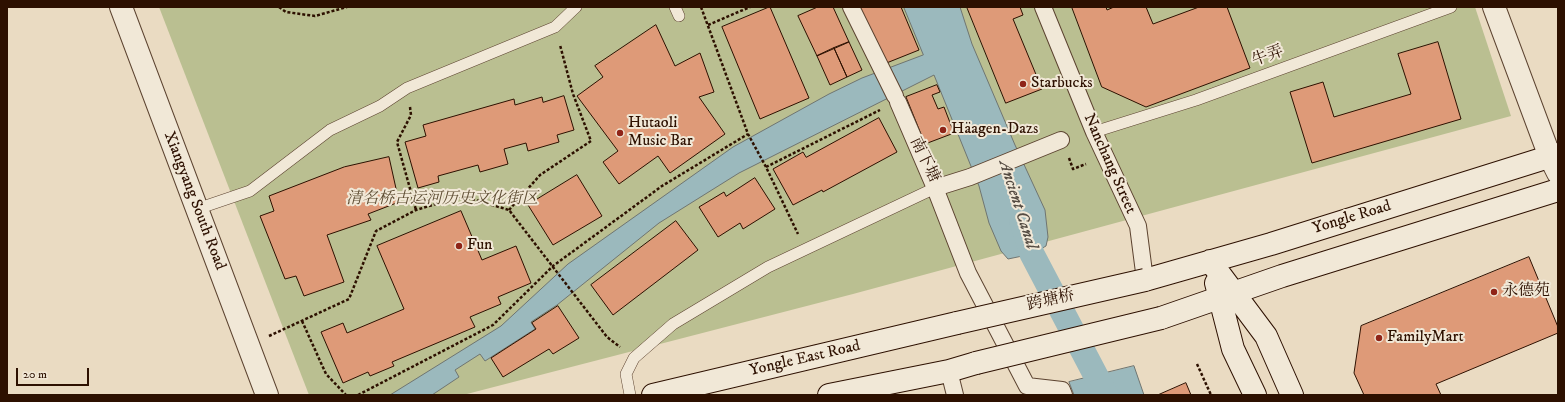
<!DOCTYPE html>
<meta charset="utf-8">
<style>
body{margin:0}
#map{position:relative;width:1565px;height:402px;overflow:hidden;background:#eadbc2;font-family:"IM FELL DW Pica",serif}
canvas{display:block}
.frame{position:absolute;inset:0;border:8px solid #2d1000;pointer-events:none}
.scale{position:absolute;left:16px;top:368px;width:73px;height:18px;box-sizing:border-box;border:2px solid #2d1000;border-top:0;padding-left:5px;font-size:12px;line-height:14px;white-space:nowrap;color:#2d1000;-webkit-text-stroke:3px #f1e8d7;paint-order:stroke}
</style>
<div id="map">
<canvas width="1565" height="402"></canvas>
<div class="frame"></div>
<div class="scale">20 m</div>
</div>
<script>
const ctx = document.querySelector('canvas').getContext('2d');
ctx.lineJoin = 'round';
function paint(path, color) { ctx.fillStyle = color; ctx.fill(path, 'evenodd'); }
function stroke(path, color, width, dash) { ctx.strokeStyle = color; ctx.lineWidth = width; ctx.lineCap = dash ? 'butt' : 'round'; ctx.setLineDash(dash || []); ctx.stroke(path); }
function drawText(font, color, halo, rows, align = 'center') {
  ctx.font = font + ' "IM FELL DW Pica","Noto Serif SC",serif'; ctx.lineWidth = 4; ctx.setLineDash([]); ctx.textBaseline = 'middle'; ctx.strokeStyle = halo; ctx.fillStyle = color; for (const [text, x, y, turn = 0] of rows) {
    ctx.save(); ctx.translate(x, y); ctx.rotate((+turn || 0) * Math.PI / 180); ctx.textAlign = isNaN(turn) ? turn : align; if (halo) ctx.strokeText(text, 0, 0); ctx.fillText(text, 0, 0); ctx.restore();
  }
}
paint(new Path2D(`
 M 159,7 L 1475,7 L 1511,116 L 853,294 L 463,395 L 309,395 Z`), '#babf91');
const water = new Path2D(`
 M 904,7 L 960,7 L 972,44 L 1015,145 L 1045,210 L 1048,237 L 1046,246 L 1032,254 L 1008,259 L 1001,251 L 989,223 L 979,186 L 934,75 L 739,173 L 659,223 L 557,305 L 531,322 L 535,329 L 485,361 L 480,354 L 455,370 L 459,377 L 432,395 L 390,395 L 501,326 L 568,264 L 733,147 L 829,94 L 862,78 L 923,55 Z
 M 1134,366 L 1144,395 L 1074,395 L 1069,382 Z`);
paint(water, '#9bb9bd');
stroke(water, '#6f7571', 1);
stroke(new Path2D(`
 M 1022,222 L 1032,254 L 1106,395`), '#9bb9bd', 25);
const building = new Path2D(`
 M 770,7 L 809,98 L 760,119 L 722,27 Z
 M 818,7 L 833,7 L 849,42 L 817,56 L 798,16 Z
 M 860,7 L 901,7 L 919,50 L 884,64 Z
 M 967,7 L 1020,7 L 1023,15 L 1013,19 L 1042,89 L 1006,103 Z
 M 1072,7 L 1106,7 L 1107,10 L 1114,7 L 1146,7 L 1153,24 L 1199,7 L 1227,7 L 1250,68 L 1146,107 L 1102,87 Z
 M 656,25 L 675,66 L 700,53 L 714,92 L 699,97 L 725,134 L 670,173 L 658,156 L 619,184 L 603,162 L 618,151 L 577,96 L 603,77 L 595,66 Z
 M 849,42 L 862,70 L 847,77 L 834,48 Z
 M 1438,42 L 1461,119 L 1312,163 L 1290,92 L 1323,82 L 1334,117 L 1411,94 L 1398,54 Z
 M 834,48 L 847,77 L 830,85 L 817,56 Z
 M 937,85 L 940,92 L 932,95 L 938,109 L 944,107 L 954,133 L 925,144 L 906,97 Z
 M 564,96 L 574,130 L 557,135 L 559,142 L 528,151 L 526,143 L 504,149 L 508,164 L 480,172 L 478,165 L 438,176 L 439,182 L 418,188 L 405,142 L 426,136 L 423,125 L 514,99 L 515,105 L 542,97 L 543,102 Z
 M 879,118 L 897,152 L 823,192 L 822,190 L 793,205 L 773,169 L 803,152 L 806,157 Z
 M 389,157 L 399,202 L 368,214 L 371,220 L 327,235 L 344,282 L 304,296 L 296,276 L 285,279 L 260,216 L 274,211 L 269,196 L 344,167 Z
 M 577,175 L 602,216 L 553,245 L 528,205 Z
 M 755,178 L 775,209 L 743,229 L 740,223 L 718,237 L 699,207 L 724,192 L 726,196 Z
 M 461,211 L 482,260 L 516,246 L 531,283 L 498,297 L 501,304 L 470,317 L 475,327 L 392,362 L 394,366 L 370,376 L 368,372 L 343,383 L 321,332 L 343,323 L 347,333 L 404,309 L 377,246 Z
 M 676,221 L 698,250 L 613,315 L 591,285 Z
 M 1529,257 L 1558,327 L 1558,333 L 1436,384 L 1441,395 L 1364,395 L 1354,373 L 1361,326 Z
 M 558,306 L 579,338 L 553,354 L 549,349 L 503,377 L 491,358 L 536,329 L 532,323 Z
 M 1186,383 L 1191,395 L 1158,395 Z`);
paint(building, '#de9a78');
stroke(building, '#2d1000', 1);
const service = new Path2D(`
 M 675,7 L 679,16
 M 1094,132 L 1196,100 L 1451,7
 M 197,209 L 250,191 L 330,130 L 380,106 L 407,88 L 555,27 L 576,7
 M 630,395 L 626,374 L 634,358 L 673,324 L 768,267 L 935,188`);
const pedestrian = new Path2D(`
 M 851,7 L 895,96
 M 1043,7 L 1094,132 L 1138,226 L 1145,280
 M 898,102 L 935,188 L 970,177 L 1061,140
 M 935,188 L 968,273 L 1027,386 L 1062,390 L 1064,395
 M 949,371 L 955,395`);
const minor = new Path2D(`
 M 1494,7 L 1550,157 L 1558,173`);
const tertiary = new Path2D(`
 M 121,7 L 267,395`);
const secondary = new Path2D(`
 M 1210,261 L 1266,336 L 1292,395
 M 1145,280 L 1271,244 L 1558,154
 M 1216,283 L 1233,349 L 1255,395
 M 1161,318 L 1282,276 L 1558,190
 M 653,395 L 957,323
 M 829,395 L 949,371 L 976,363`);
stroke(service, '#5c4330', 12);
stroke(pedestrian, '#5c4330', 18);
stroke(minor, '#5c4330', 24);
stroke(tertiary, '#5c4330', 24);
stroke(secondary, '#2d1000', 24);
stroke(new Path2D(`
 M 279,7 L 286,12 L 315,16 L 347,7
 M 701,7 L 748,134 L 766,167 L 798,234
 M 708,25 L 750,7
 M 410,107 L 411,115 L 397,142 L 416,210
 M 1069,158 L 1073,169 L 1086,164
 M 766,167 L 880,110
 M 509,210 L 540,175 L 591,141 L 573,94 L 560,45
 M 302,321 L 326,374 L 346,395
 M 269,336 L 349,299 L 376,231 L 416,210 L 462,196 L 509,210 L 607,337 L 620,347
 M 1197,364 L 1211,395
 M 358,395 L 493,325 L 553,266 L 662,186 L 748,134`), '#2d1000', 2.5, [3, 2]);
stroke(service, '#f1e8d7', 11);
stroke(pedestrian, '#f1e8d7', 16);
stroke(minor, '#f1e8d7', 22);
stroke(tertiary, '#f1e8d7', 22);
stroke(secondary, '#f1e8d7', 22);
const secondaryBridge = new Path2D(`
 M 957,323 L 1145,280
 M 976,363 L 1161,318`);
stroke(secondaryBridge, '#2d1000', 24, []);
stroke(secondaryBridge, '#f1e8d7', 22);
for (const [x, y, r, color] of [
 [1023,84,4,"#8f2418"],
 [943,130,4,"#8f2418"],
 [620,133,4,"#8f2418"],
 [459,246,4,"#8f2418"],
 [1494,292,4,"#8f2418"],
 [1379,338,4,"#8f2418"]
]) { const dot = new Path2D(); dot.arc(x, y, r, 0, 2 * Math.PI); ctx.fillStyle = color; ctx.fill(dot); stroke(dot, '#f1e8d7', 1.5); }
drawText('16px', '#2d1000', '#f1e8d7', [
 ["牛弄",1268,57,-20],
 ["南下塘",924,160,64],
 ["Nanchang Street",1109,164,66],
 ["Xiangyang South Road",194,201,69],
 ["Yongle Road",1352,218,-17],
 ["跨塘桥",1051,301,-13],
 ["Yongle East Road",805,359,-13]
]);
drawText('16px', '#2d1000', '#f1e8d7', [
 ["Starbucks",1031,84],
 ["Hutaoli",628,124],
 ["Music Bar",628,142],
 ["Häagen-Dazs",951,130],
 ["Fun",467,246],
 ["永德苑",1502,292],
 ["FamilyMart",1387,338]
], 'left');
drawText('italic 16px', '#5e4d33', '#f1e8d7', [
 ["清名桥古运河历史文化街区",442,200]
]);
drawText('italic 17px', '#544b42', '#f1e8d7', [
 ["Ancient Canal",1017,205,72]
]);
</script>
